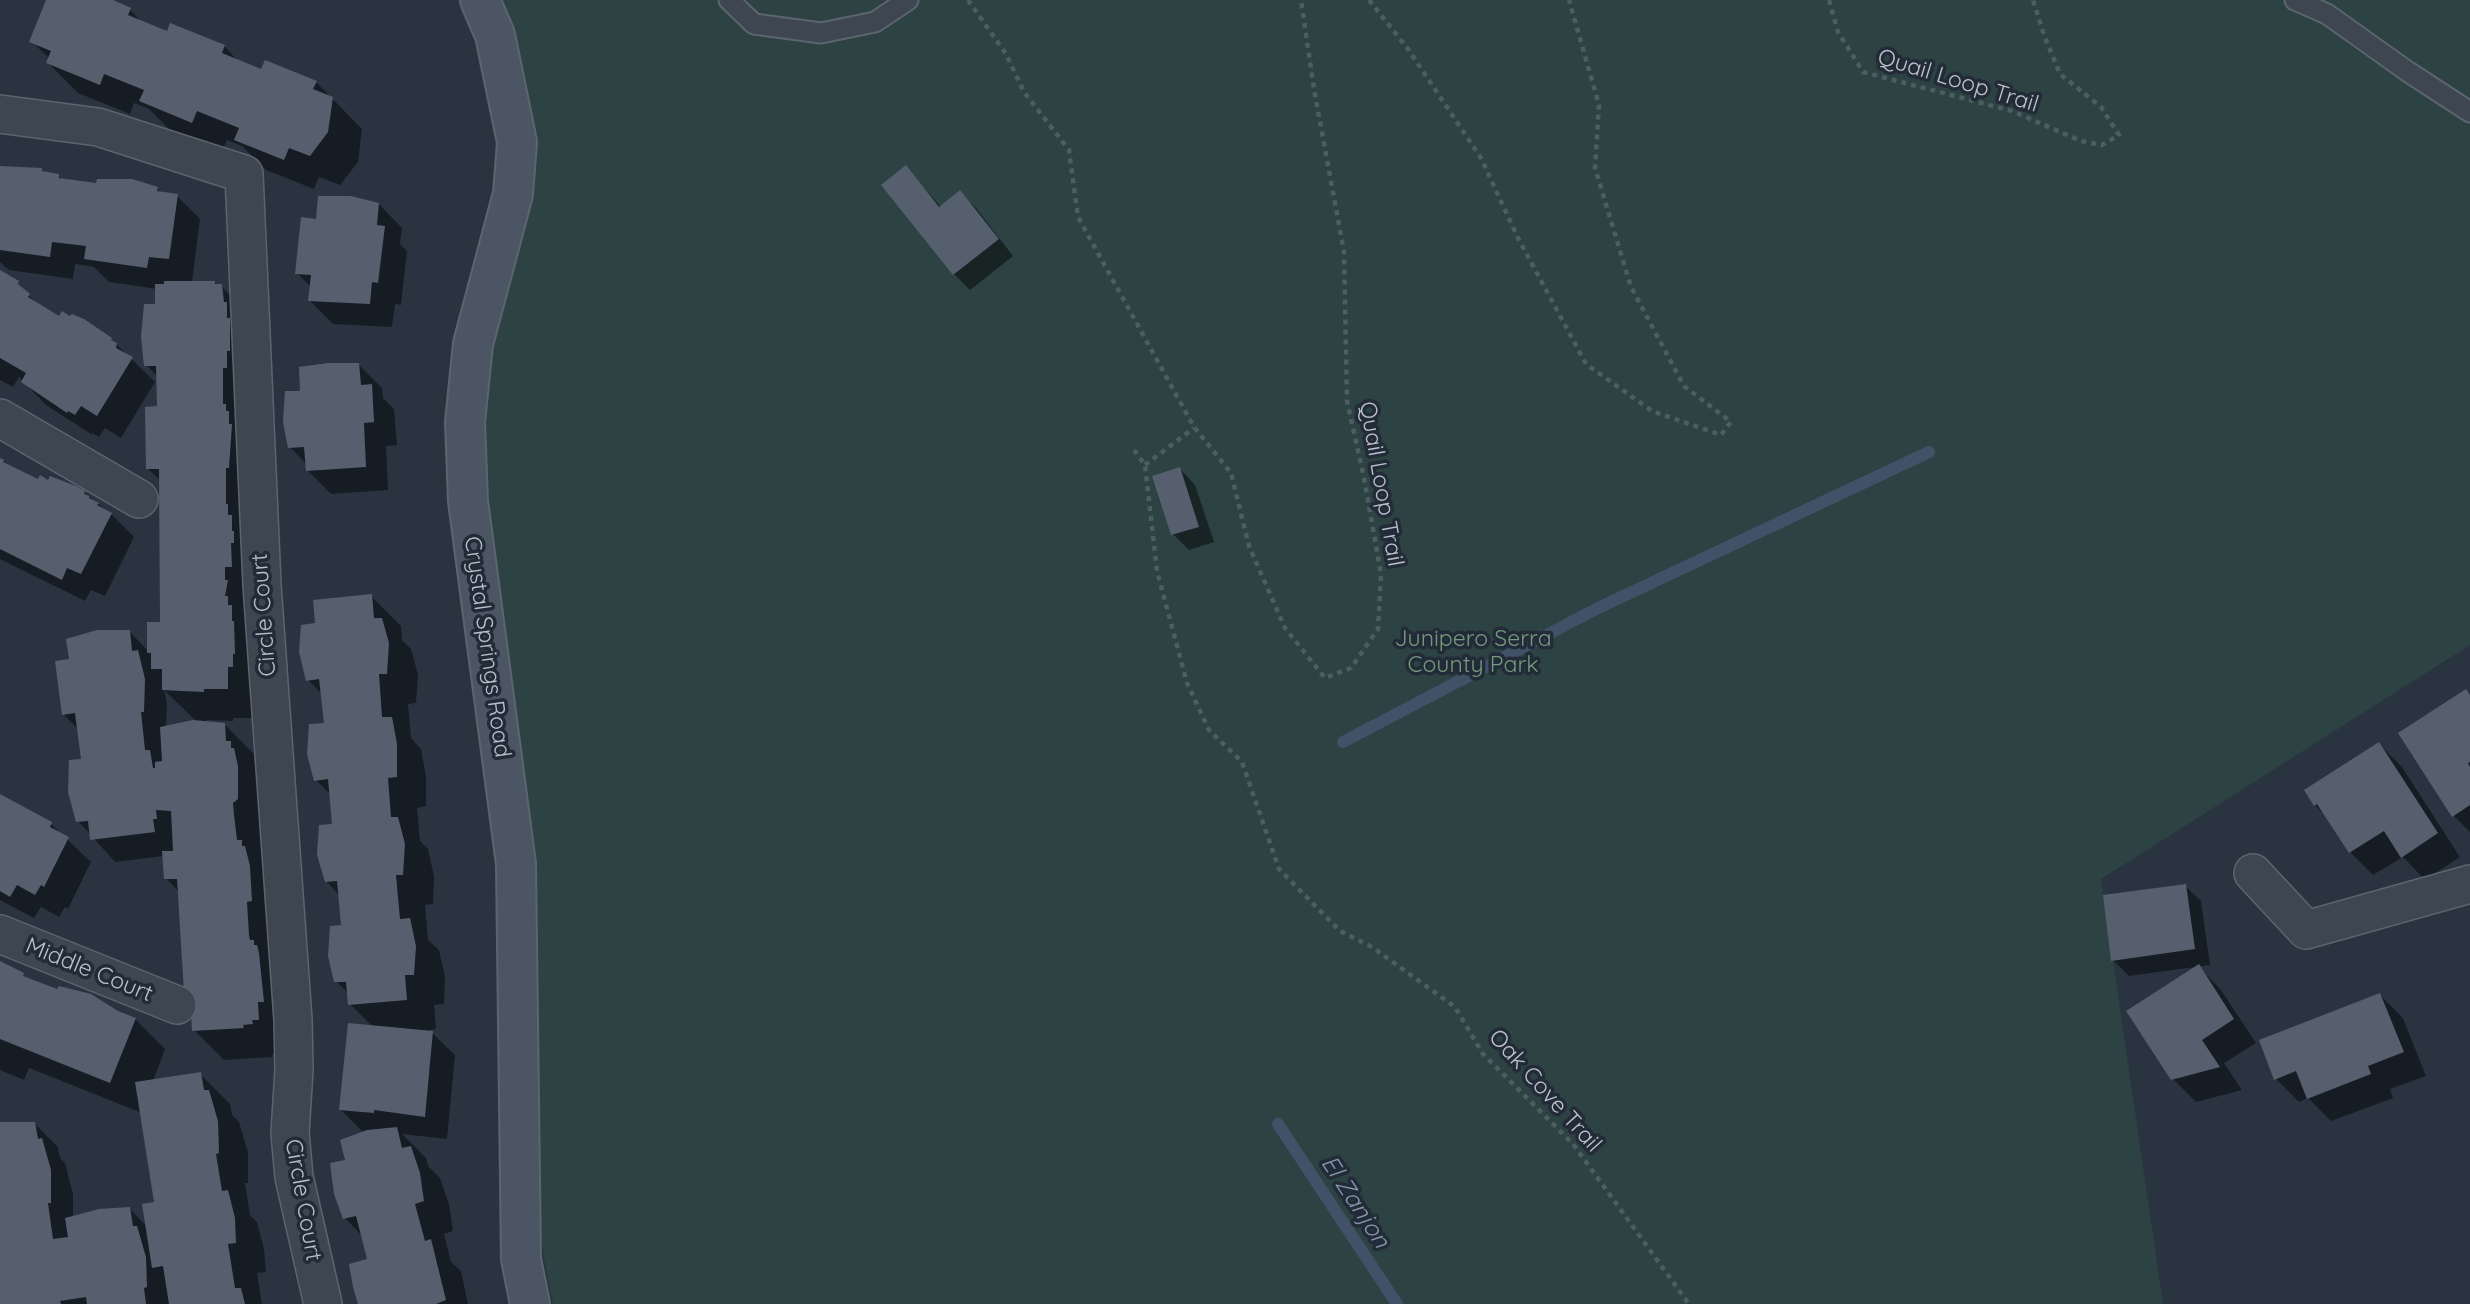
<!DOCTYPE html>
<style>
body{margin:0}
canvas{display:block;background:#2a3441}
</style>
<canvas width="2470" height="1304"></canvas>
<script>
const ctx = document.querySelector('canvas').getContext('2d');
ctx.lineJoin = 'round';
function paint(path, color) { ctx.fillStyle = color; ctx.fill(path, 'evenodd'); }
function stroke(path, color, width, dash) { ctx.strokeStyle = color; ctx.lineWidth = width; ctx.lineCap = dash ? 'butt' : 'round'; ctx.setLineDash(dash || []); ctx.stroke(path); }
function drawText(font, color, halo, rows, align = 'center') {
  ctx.font = font + ' Quicksand,sans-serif'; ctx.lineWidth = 7; ctx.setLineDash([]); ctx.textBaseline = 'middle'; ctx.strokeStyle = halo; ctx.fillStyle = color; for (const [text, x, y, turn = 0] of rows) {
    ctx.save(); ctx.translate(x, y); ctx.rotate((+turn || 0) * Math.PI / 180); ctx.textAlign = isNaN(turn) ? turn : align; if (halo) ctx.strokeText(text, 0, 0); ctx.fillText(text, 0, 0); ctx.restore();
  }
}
paint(new Path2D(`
 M 492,0 L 2470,0 L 2470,645 L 2101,879 L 2163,1304 L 553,1304 L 540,1237 L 532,839 L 511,679 L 479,476 L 475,395 L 498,326 L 517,258 L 531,169 Z`), '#2d4243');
paint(new Path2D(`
 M 48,0 L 105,0 L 130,10 L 143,23 L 168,33 L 224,46 L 239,62 L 262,71 L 316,82 L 362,129 L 358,162 L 340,185 L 319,177 L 314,189 L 266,170 L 242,146 L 227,140 L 222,151 L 171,131 L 149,109 L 134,103 L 130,114 L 78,93 L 48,63 L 50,59 L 31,41 Z
 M 0,168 L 41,170 L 44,173 L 58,175 L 63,180 L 157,189 L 162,193 L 177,196 L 200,219 L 192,282 L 214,282 L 221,286 L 251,316 L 257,718 L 233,718 L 233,721 L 206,720 L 206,723 L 224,724 L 254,754 L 255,767 L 260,772 L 282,1054 L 272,1054 L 273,1057 L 224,1060 L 194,1030 L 193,1022 L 184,1014 L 186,987 L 180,893 L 166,878 L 164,856 L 115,862 L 78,821 L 83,760 L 79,730 L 63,714 L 71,660 L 130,632 L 149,652 L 162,624 L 161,481 L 147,468 L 159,408 L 158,377 L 146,365 L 157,306 L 157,289 L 109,282 L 94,267 L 75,264 L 73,279 L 9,270 L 0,262 ZM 164,690 L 196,721 L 166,727 L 167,703 Z
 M 906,168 L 941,207 L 960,193 L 976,208 L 1013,256 L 970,290 L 954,274 L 884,185 Z
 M 379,204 L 402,228 L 400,244 L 407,251 L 401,305 L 395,304 L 392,327 L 333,324 L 310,301 L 312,288 L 297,273 L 317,221 Z
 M 0,272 L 17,283 L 40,307 L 116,344 L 155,382 L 121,438 L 105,428 L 99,437 L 92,433 L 91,434 L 46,405 L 19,377 L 13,387 L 0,380 Z
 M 359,365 L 382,388 L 383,398 L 394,409 L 397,445 L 386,446 L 388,490 L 331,494 L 308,471 L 307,465 L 290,447 L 302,392 Z
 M 0,458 L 8,466 L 39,481 L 84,493 L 111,514 L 134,537 L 105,596 L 91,590 L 85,601 L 0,559 Z
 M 1180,469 L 1195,485 L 1214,542 L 1189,550 L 1173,534 Z
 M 371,596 L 401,626 L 402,640 L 411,649 L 418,675 L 416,703 L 408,704 L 411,738 L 421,749 L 426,776 L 426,806 L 417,808 L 420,841 L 428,849 L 434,876 L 433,904 L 425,905 L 428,940 L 439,950 L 445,977 L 444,1004 L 434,1005 L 436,1029 L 429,1030 L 455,1055 L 447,1139 L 402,1134 L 426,1158 L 428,1166 L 440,1178 L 449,1204 L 453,1231 L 444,1234 L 451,1262 L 461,1271 L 468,1304 L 360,1304 L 369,1261 L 363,1237 L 345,1218 L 347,1161 L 364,1133 L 341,1110 L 373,1027 L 350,1004 L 349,994 L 336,981 L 343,927 L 340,896 L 326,881 L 334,825 L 331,795 L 316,780 L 325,724 L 323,695 L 308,680 L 317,625 Z
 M 2470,695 L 2470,832 L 2454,816 Z
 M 2379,744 L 2402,767 L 2460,857 L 2425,880 L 2403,857 L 2373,875 L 2350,852 L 2328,818 L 2315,805 L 2306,791 Z
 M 0,796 L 51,824 L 91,862 L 68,909 L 65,907 L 59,917 L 41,907 L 34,918 L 0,900 Z
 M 2185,886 L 2201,901 L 2210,965 L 2129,976 L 2113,960 Z
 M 0,963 L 28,980 L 135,1019 L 165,1049 L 153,1081 L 200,1074 L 230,1104 L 232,1115 L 239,1122 L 248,1152 L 248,1183 L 245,1183 L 250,1215 L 257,1222 L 264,1249 L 266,1272 L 257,1273 L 262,1304 L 0,1304 L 0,1124 L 35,1124 L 58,1147 L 60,1158 L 65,1163 L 73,1194 L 73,1218 L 130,1209 L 147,1227 L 156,1203 L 142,1113 L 29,1068 L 24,1080 L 0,1070 Z
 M 2198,966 L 2221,990 L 2256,1043 L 2224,1063 L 2242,1090 L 2196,1102 L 2173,1079 Z
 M 2380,995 L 2403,1018 L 2426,1076 L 2390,1089 L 2393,1098 L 2331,1121 L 2308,1098 L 2299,1102 L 2276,1079 Z`), '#0007');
stroke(new Path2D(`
 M 1343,742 L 1596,609 L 1929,452
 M 1278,1124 L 1397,1304`), '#415268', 12);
paint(new Path2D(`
 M 46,0 L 113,0 L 131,8 L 128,15 L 167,31 L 170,23 L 225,45 L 222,53 L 261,69 L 265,60 L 317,81 L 313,89 L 333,97 L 328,132 L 310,156 L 289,148 L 284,160 L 234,140 L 239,128 L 197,111 L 192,123 L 139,101 L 144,90 L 104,74 L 100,85 L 46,63 L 51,51 L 29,42 Z
 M 906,165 L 939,207 L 960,190 L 999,239 L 953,275 L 881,185 Z
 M 0,166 L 42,168 L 42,171 L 59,174 L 59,178 L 96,183 L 97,179 L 132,179 L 158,187 L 157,191 L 178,194 L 169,259 L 149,257 L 147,268 L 84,259 L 86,246 L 52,242 L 50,257 L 0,250 Z
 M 318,196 L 351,196 L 379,203 L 377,225 L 385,226 L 378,283 L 372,282 L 370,304 L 308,301 L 311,275 L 295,274 L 301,217 L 316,219 Z
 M 0,270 L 19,281 L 18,284 L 30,294 L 28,297 L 59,316 L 62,311 L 70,316 L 72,314 L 84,319 L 112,338 L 111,340 L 117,343 L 116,348 L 133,357 L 97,416 L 81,406 L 75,415 L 68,411 L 67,413 L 21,382 L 26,373 L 0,358 Z
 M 164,281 L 215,281 L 215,284 L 222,284 L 224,302 L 227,302 L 227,318 L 230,318 L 230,351 L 227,351 L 227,368 L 223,368 L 223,404 L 226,404 L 226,411 L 229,411 L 229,424 L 232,424 L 229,468 L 226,468 L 226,504 L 228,504 L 228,515 L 232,515 L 232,531 L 234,531 L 234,543 L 231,543 L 232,567 L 225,567 L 225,580 L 228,580 L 225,596 L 228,596 L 228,605 L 232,605 L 232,621 L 234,621 L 235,654 L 233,654 L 233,667 L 228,667 L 228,689 L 204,689 L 204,692 L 162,690 L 162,669 L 151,669 L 151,653 L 147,653 L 147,622 L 160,622 L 159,469 L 146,469 L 145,407 L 157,406 L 156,366 L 144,366 L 141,337 L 144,304 L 155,304 L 155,284 L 164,284 Z
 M 328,363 L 359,363 L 361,385 L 372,384 L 374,422 L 364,423 L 366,467 L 306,471 L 304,447 L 288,448 L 283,422 L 285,391 L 300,391 L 299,367 Z
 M 0,458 L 4,460 L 3,462 L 38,479 L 40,475 L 48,480 L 50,476 L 76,486 L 85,491 L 84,494 L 89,496 L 89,498 L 99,503 L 97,505 L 112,513 L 81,574 L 67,568 L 62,580 L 0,549 Z
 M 1180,467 L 1199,527 L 1171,535 L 1152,476 Z
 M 372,594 L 374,618 L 382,618 L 389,643 L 387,674 L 379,674 L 382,717 L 392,717 L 397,744 L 397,777 L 388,778 L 391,817 L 398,817 L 405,844 L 403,875 L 396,875 L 400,919 L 410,918 L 416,946 L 414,975 L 405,975 L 407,1000 L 348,1005 L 346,982 L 334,982 L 328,956 L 330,926 L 341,925 L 337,881 L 325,882 L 317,855 L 319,825 L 332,824 L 328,779 L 314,781 L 307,754 L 309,724 L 324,723 L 319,679 L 306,681 L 299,652 L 301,625 L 315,623 L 313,600 Z
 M 97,630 L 130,630 L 132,651 L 138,650 L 145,679 L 144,712 L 141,712 L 145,750 L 150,750 L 153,768 L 155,768 L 155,762 L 162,761 L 160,727 L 193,720 L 225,723 L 226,741 L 231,741 L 231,748 L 234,748 L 238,766 L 238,799 L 233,803 L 234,815 L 237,840 L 242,840 L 242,846 L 245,846 L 250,866 L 252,901 L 247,902 L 249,935 L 250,940 L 254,940 L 254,945 L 257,945 L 259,953 L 264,1002 L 258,1002 L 259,1020 L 252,1020 L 253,1024 L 243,1025 L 244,1028 L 192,1031 L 191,1014 L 185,1009 L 177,879 L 164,879 L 162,851 L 173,851 L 171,811 L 156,810 L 157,819 L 153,819 L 155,832 L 90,840 L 88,821 L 76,822 L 68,792 L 69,760 L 81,759 L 75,713 L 62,715 L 55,661 L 69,659 L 66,639 Z
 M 2466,689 L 2470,695 L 2470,762 L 2468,763 L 2470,767 L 2470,805 L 2452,817 L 2398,733 Z
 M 2379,742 L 2438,833 L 2401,858 L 2384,831 L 2349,853 L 2317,804 L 2314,806 L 2304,790 Z
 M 0,794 L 52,822 L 50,827 L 69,837 L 44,887 L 41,885 L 35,895 L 17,885 L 10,897 L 0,891 Z
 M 2186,884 L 2195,949 L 2111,961 L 2103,895 Z
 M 0,961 L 24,973 L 23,976 L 57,989 L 59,986 L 91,994 L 118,1011 L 136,1018 L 110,1083 L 0,1039 Z
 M 2199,964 L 2234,1019 L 2202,1040 L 2220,1067 L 2171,1080 L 2126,1011 Z
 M 2380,993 L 2404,1052 L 2368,1066 L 2371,1074 L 2307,1099 L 2296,1071 L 2274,1080 L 2259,1040 Z
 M 348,1023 L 433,1031 L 425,1117 L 374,1110 L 374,1113 L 339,1110 Z
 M 201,1072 L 204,1090 L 209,1090 L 218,1121 L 219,1153 L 216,1154 L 222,1191 L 228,1190 L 235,1218 L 236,1243 L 228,1244 L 235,1288 L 241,1288 L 245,1304 L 169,1304 L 163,1266 L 152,1268 L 142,1204 L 154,1202 L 135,1082 Z
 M 0,1122 L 35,1122 L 38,1139 L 42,1138 L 51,1170 L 51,1203 L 48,1203 L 53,1239 L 68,1237 L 65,1218 L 99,1209 L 130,1207 L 133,1226 L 137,1226 L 146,1257 L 147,1287 L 144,1288 L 146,1304 L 87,1304 L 86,1297 L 60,1301 L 61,1304 L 0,1304 Z
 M 397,1127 L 402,1148 L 411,1146 L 420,1173 L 424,1201 L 415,1204 L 425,1241 L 431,1239 L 446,1300 L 436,1304 L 358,1304 L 353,1287 L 349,1264 L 367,1259 L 356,1216 L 343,1219 L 334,1194 L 330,1163 L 345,1160 L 340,1140 L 367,1130 Z`), '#555f6e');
const lane = new Path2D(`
 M 729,0 L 754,24 L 821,33 L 875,22 L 908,0
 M 2295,0 L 2327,14 L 2407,71 L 2470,112`);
const street = new Path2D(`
 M 0,114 L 98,127 L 244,174 L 262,585 L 293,1020 L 294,1070 L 290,1133 L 294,1177 L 323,1304
 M 0,418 L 139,499
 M 2253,873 L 2306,930 L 2470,884
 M 0,934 L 177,1005`);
const secondary = new Path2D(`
 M 480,0 L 495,35 L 517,142 L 513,194 L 473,344 L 465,422 L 468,501 L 516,864 L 521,1259 L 530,1304`);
stroke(lane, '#5c646e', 23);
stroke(street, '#5c646e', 40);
stroke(secondary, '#5c646e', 42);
stroke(new Path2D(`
 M 968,0 L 1006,54 L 1024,92 L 1069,150 L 1078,217 L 1194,427 L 1231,473 L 1249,546 L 1285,628 L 1325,678 L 1351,668 L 1378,629 L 1381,574 L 1364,478 L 1347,401 L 1344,252 L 1314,89 L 1301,0
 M 1369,0 L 1408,49 L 1481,158 L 1518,238 L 1586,364 L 1652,411 L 1721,435 L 1731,422 L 1684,386 L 1631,287 L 1595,168 L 1599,105 L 1569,0
 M 1829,0 L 1838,32 L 1863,72 L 2012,111 L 2081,141 L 2102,145 L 2119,135 L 2101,107 L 2060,74 L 2044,35 L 2033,0
 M 1134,450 L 1145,465 L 1157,571 L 1187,683 L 1209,730 L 1242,762 L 1279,869 L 1340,931 L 1372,947 L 1455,1007 L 1483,1054 L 1573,1144 L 1689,1304
 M 1145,465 L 1194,428`), '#4c5e61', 4.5, [5, 5]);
stroke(lane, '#3e4651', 19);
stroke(street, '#3e4651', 37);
stroke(secondary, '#4c5564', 38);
drawText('23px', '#bbc1cb', '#222b37', [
 ["Quail Loop Trail",1958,81,17],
 ["Quail Loop Trail",1381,484,80],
 ["Circle Court",264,615,-94],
 ["Crystal Springs Road",487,647,82],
 ["Middle Court",89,970,22],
 ["Oak Cove Trail",1545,1091,48],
 ["Circle Court",303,1200,80]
]);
drawText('23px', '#749a7d', '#222b37', [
 ["Junipero Serra",1473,639],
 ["County Park",1473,665]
]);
drawText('italic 24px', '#8698af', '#222b37', [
 ["El Zanjon",1355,1202,57]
]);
</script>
